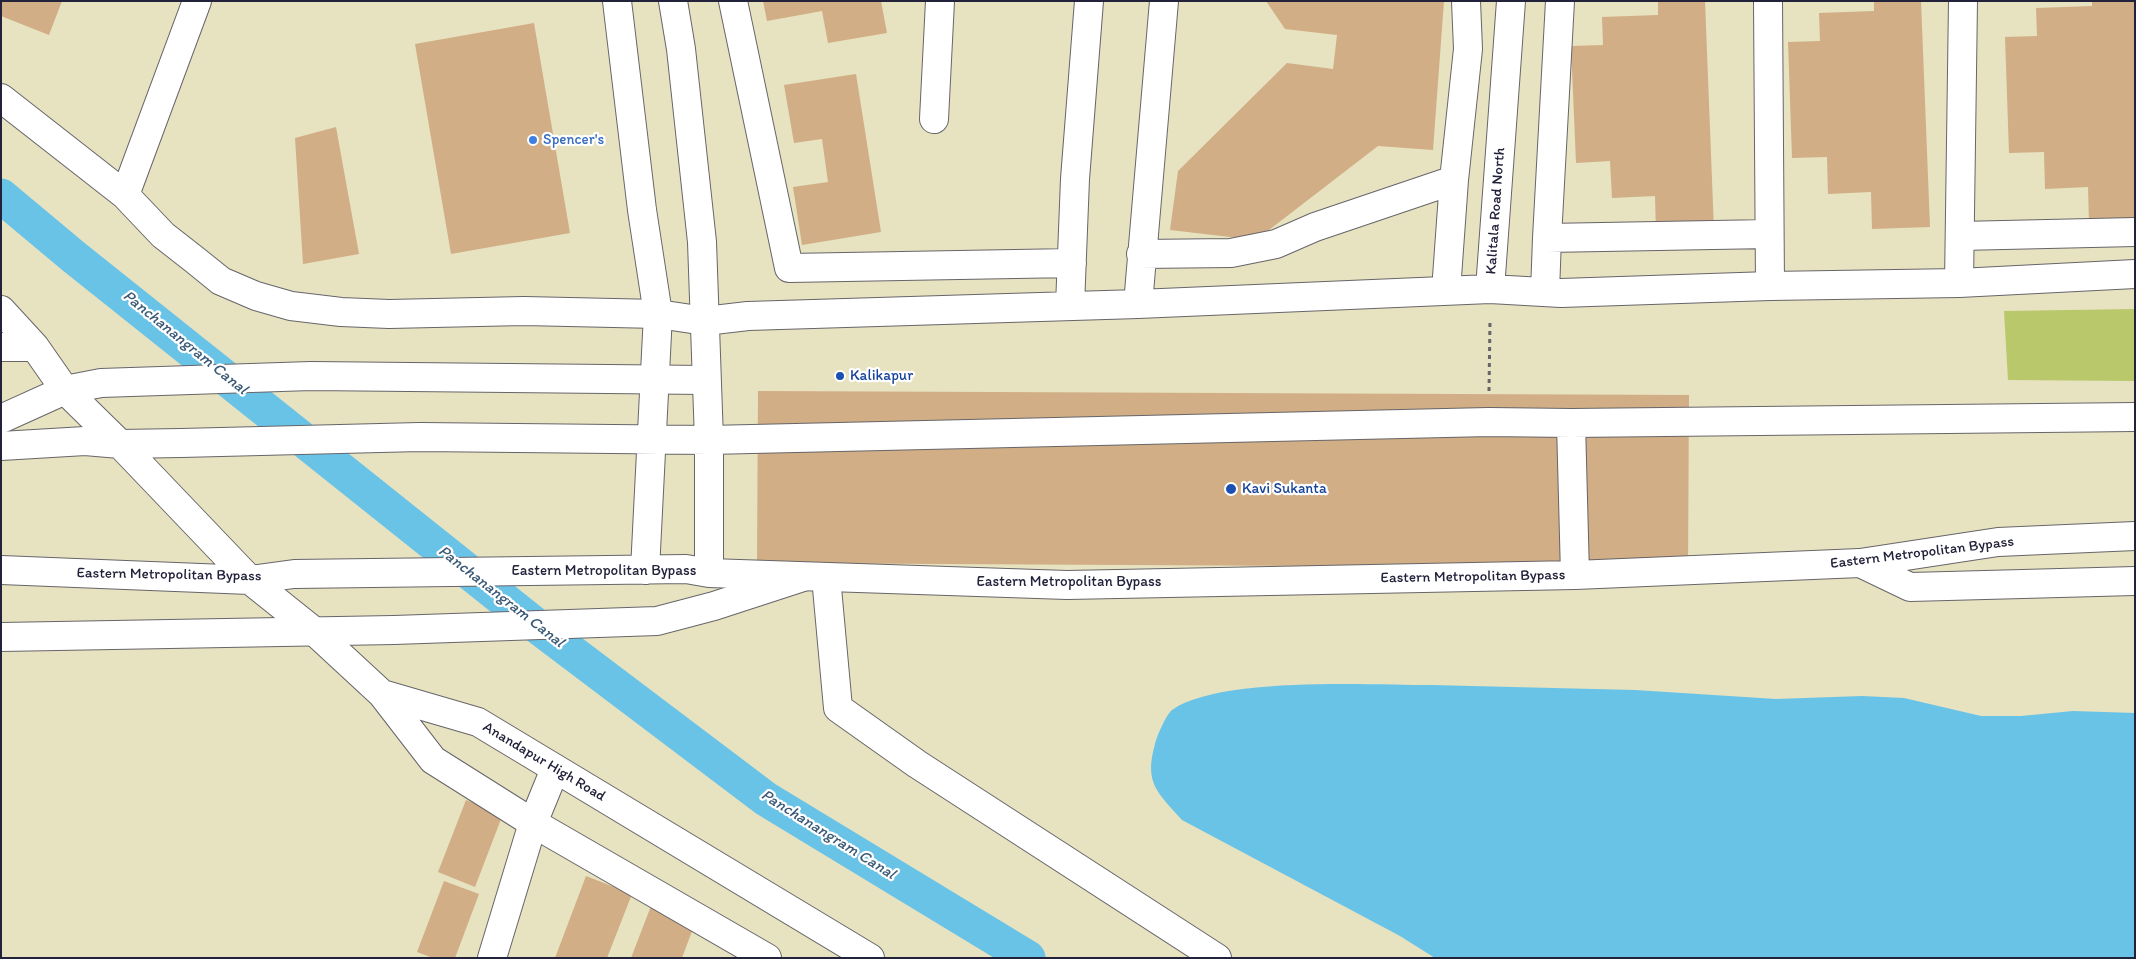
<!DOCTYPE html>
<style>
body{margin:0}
#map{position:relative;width:2136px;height:959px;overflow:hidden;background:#e7e2c0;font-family:Itim,sans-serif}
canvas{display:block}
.frame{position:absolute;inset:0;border:2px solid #22223b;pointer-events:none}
</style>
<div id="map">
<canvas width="2136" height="959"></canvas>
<div class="frame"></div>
</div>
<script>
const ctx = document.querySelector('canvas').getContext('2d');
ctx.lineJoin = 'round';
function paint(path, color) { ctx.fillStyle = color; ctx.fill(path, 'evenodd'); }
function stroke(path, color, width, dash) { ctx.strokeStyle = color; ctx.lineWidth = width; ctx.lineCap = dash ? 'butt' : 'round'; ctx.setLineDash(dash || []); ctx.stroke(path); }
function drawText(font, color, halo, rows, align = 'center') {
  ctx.font = font + ' Itim,sans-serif'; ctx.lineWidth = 4.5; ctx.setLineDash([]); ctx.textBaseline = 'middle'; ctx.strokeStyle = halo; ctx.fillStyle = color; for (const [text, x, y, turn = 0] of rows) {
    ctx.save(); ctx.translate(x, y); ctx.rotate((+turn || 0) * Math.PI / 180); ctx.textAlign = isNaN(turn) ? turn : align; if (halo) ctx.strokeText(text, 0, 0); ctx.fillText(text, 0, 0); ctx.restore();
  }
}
paint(new Path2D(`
 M 2135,309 L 2135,381 L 2008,380 L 2004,311 Z`), '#b8c86b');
paint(new Path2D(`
 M 1431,685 L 1635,690 L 1776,699 L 1862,696 L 1904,698 L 1981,716 L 2021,716 L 2073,711 L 2135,713 L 2135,958 L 1435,958 L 1400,936 L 1182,820 C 1157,792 1144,783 1155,744 C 1157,736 1166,715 1172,710 C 1219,676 1371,685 1431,685 Z`), '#69c3e7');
stroke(new Path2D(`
 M 1,196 L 74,257 L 533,623 L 766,799 L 1028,958`), '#69c3e7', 35);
paint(new Path2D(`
 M 1,1 L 62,1 L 49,35 L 1,16 Z
 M 763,1 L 881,1 L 887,33 L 828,43 L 822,11 L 767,21 Z
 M 1266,1 L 1444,1 L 1433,150 L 1378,146 L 1256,240 L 1170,230 L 1178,171 L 1287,63 L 1333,69 L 1337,35 L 1285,29 Z
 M 1658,1 L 1705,1 L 1714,231 L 1656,233 L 1655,196 L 1612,198 L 1610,161 L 1576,163 L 1571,46 L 1603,45 L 1602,17 L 1658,15 Z
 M 1874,1 L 1921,1 L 1930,227 L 1872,229 L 1871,192 L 1828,194 L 1827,157 L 1792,158 L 1788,42 L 1820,41 L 1819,13 L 1874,11 Z
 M 2092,1 L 2135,1 L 2135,223 L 2089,224 L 2088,187 L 2045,189 L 2044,152 L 2009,153 L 2005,37 L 2037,36 L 2036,8 L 2092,6 Z
 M 534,23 L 570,233 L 451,254 L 415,44 Z
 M 856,74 L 881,232 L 802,245 L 793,187 L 828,182 L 822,139 L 794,143 L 784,85 Z
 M 336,127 L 359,254 L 303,264 L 295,138 Z
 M 758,391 L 1689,395 L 1688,568 L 757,563 Z
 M 466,800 L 503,814 L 475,887 L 438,872 Z
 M 586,876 L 632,894 L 607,958 L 555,958 Z
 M 444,881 L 479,894 L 455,958 L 433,958 L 417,952 Z
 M 651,906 L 695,923 L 682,958 L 631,958 Z`), '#d1ae85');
const minor = new Path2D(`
 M 733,1 L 789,268 L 1072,263
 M 1560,1 L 1547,238 L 1769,234
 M 1768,1 L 1770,286
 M 1,98 L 125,195 L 163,235 L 195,260 L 221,281 L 256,296 L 291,306 L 341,312 L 389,314 L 524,311 L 658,314 L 705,321 L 748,316 L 1138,304 L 1490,289 L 1561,293 L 1770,286 L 1959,283 L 2135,274
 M 934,119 L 940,1
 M 125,195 L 197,1
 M 1960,236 L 2135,232
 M 1141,254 L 1231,253 L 1276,244 L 1315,227 L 1454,180
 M 1959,283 L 1963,1
 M 1490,289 L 1511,1
 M 1446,291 L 1454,180 L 1468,49 L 1466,1
 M 1545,292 L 1547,238
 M 1138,304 L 1164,1
 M 1070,306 L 1075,179 L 1089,1
 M 1,310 L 35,347 L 65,390 L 120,444
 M 1,347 L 35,347
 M 1,419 L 65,390 L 101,383 L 311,376 L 706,380
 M 1860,563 L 1910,587 L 2135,581
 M 826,577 L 838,708 L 917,764 L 1217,958
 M 1,637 L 394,630 L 657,621 L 714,606 L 803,577
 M 492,958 L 533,823 L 555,769`);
const major = new Path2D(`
 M 617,1 L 642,210 L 658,314 L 645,570
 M 673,1 L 681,49 L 702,242 L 709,440 L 709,573
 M 1571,423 L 1575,575
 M 120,444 L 250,580 L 315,632 L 382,694 L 433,760 L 533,823 L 767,958
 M 1,446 L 85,441 L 120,444 L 181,443 L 420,437 L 709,440 L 1489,422 L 1571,423 L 2135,417
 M 1,570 L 250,580 L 294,574 L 686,569 L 709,573 L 1067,585 L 1575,575 L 1860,563 L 1998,542 L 2135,536
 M 382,694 L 478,722 L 870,958`);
stroke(minor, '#67656a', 30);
stroke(major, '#67656a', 30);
stroke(new Path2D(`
 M 1489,391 L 1490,320`), '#67656a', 3, [4, 4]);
stroke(minor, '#fff', 28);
stroke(major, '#fff', 28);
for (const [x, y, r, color] of [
 [533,140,5,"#3f7fe0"],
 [840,376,5,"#1a4fb4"],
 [1231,489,6,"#1a4fb4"]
]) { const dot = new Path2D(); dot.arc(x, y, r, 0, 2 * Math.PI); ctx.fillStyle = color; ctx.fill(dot); stroke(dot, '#fff', 2); }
drawText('15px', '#366cbe', '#fff', [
 ["Spencer's",543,140]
], 'left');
drawText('15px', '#22223b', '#fff', [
 ["Kalitala Road North",1496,211,-86],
 ["Eastern Metropolitan Bypass",1922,553,-7],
 ["Eastern Metropolitan Bypass",604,571],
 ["Eastern Metropolitan Bypass",169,575,1],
 ["Eastern Metropolitan Bypass",1473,577,-1],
 ["Eastern Metropolitan Bypass",1069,582],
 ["Anandapur High Road",544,762,31]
]);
drawText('15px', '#164399', '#fff', [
 ["Kalikapur",850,376],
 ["Kavi Sukanta",1242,489]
], 'left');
drawText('italic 16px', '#3b5a77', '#fff', [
 ["Panchanangram Canal",185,343,39],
 ["Panchanangram Canal",501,597,38],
 ["Panchanangram Canal",828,835,32]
]);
</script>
